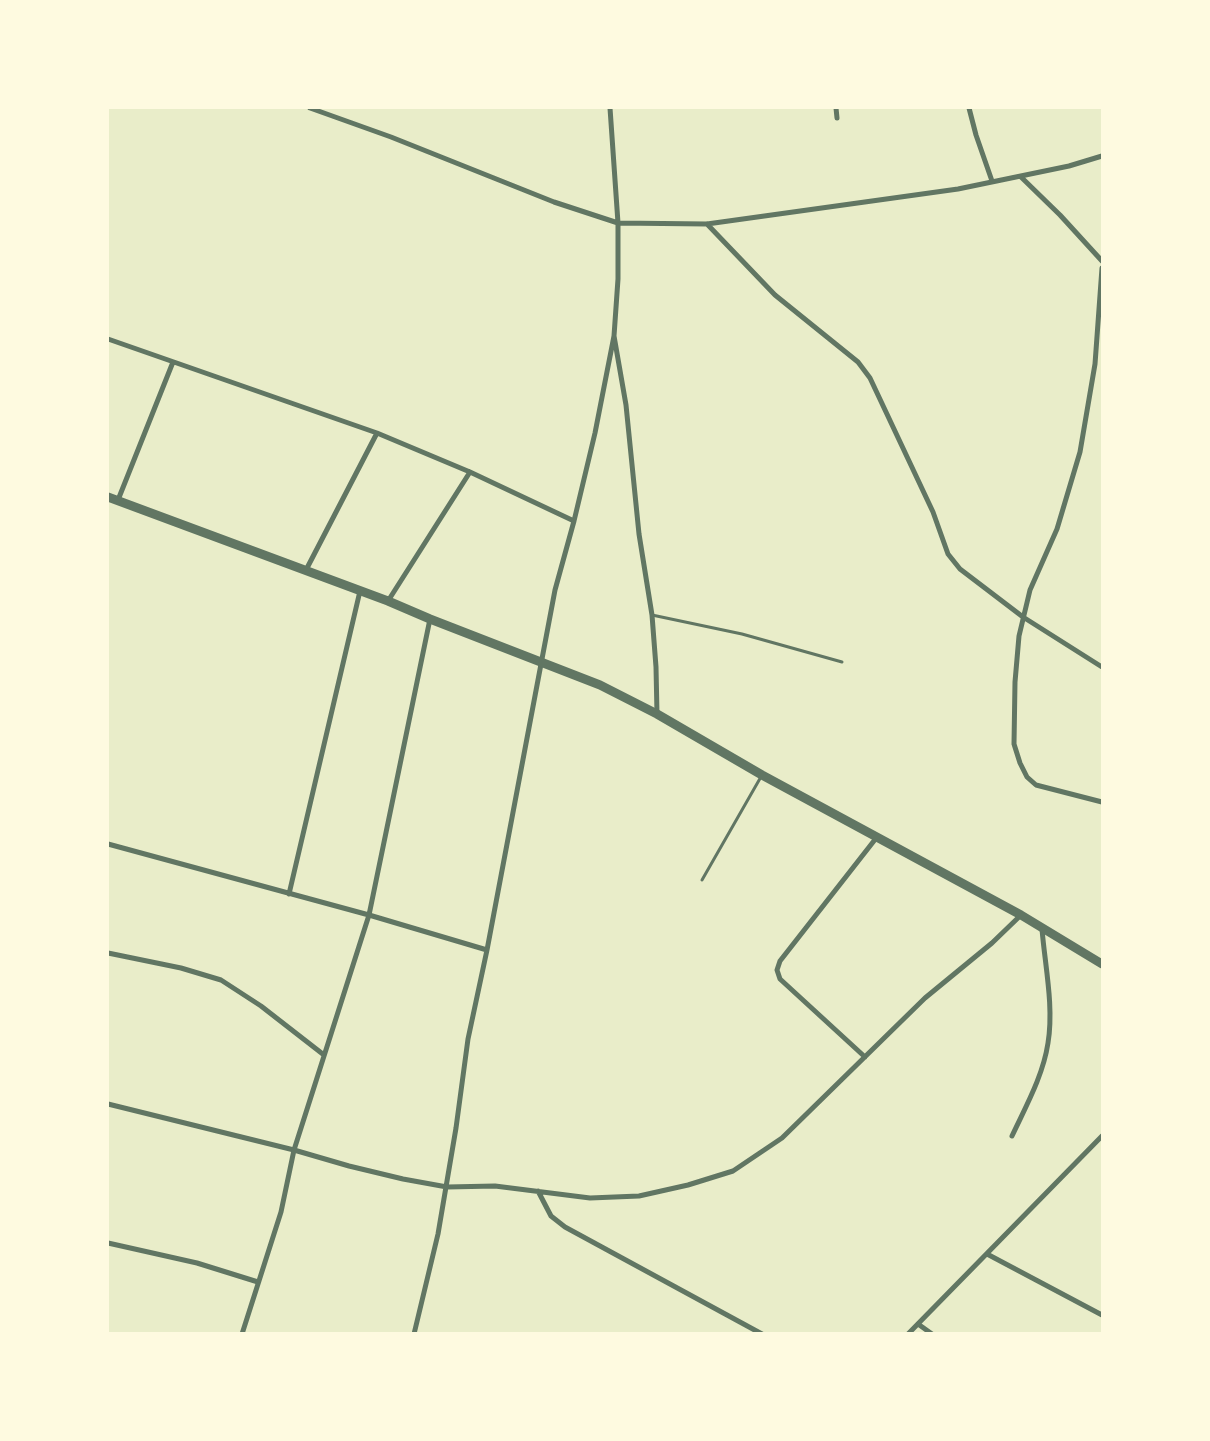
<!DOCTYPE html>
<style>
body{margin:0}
#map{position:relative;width:1210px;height:1441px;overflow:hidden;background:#e9edc9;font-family:Commissioner,sans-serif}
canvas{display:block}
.frame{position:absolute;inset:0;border:109px solid #fefae0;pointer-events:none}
</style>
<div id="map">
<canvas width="1210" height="1441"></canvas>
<div class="frame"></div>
</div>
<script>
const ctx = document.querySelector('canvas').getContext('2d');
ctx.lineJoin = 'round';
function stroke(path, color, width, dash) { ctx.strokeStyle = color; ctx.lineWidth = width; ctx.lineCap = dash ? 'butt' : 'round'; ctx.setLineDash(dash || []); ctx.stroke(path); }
stroke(new Path2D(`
 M 652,615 L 742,634 L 842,662
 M 702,880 L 762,775`), '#617663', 3);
stroke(new Path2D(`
 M 310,108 L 391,137 L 554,202 L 618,223 L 707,224 L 958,189 L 1069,166 L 1102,156
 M 610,108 L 618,223 L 618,279 L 614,336 L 626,405 L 639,534 L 652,615 L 656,667 L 657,714
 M 836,108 L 837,118
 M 969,108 L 976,135 L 992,181
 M 1021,177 L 1060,215 L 1102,261
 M 707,224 L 775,295 L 858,362 L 870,378 L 933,512 L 948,554 L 960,569 L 1023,617 L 1102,667
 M 1102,268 L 1095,364 L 1080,452 L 1057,529 L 1030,590 L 1019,636 L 1015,682 L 1014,744 L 1020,763 L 1027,777 L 1036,785 L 1102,802
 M 108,339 L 377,433 L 470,472 L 574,521
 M 118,500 L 173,362
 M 306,570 L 377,433
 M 388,601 L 470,472
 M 108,844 L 369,915 L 487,950
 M 289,894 L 360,591
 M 108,953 L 181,968 L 221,980 L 261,1006 L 324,1055
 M 865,1057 L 780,979 L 777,970 L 780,961 L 877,837
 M 108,1104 L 294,1150 L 349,1166 L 403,1179 L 447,1187 L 495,1186 L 590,1198 L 639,1196 L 688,1185 L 733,1171 L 782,1138 L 925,998 L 992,943 L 1021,915
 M 1012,1136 C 1026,1106 1043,1076 1048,1043 C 1054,1006 1045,966 1042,929
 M 538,1191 L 551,1216 L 565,1227 L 762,1334
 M 108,1243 L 197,1263 L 258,1282
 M 987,1254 L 1102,1315
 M 918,1324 L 932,1334
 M 242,1334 L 281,1212 L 294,1150 L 369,915 L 430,619
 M 414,1334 L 438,1234 L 456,1128 L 468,1039 L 487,950 L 555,590 L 574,521 L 595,433 L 614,336
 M 908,1334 L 1102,1136`), '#617663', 5);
stroke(new Path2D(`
 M 108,497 L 388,601 L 430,619 L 600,685 L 657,714 L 762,775 L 1021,915 L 1102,964`), '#617663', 9);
</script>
